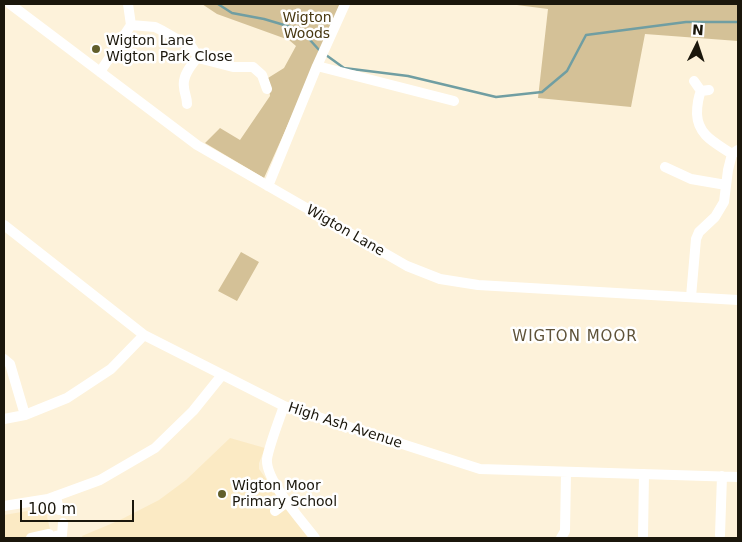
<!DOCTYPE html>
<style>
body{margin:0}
#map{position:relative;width:742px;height:542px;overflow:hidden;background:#fdf2da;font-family:"DejaVu Sans",sans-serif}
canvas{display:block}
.frame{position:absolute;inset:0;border:5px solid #1b170c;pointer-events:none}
.north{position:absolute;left:672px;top:20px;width:50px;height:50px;-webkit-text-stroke:4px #fff;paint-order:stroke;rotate:4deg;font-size:14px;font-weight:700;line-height:20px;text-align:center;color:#1b170c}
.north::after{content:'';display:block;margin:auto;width:18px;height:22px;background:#1b170c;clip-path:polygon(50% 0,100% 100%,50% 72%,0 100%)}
.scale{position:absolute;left:20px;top:500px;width:114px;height:22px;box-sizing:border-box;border:2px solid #1b170c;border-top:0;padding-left:6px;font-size:15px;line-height:18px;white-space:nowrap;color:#1b170c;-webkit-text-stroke:4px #fff;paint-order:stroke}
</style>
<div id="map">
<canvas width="742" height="542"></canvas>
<div class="frame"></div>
<div class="north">N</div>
<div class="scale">100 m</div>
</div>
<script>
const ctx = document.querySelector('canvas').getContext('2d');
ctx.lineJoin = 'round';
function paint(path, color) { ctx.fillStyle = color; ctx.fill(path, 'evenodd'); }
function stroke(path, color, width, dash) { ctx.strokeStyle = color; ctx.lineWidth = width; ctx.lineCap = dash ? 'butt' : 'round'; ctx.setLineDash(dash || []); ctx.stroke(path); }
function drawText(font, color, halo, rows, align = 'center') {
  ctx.font = font + ' "DejaVu Sans",sans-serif'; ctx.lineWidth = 5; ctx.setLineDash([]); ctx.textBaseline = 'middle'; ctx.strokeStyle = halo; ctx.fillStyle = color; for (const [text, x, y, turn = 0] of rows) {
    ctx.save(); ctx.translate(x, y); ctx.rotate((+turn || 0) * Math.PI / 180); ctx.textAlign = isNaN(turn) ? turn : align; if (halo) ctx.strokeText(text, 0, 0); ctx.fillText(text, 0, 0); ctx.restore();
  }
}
paint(new Path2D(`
 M 230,438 L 265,448 L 259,463 L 259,469 L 308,538 L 83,538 L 82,536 L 120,520 L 159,500 L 186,480 Z
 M 45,508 L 52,538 L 4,538 L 4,515 Z`), '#fbeac4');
paint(new Path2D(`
 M 202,4 L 340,4 L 315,64 L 264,178 L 205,143 L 220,128 L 240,140 L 270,96 L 268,78 L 284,68 L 296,46 L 289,40 L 217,14 Z
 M 509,4 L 738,4 L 738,41 L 645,34 L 631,107 L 538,98 L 548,9 Z
 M 241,252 L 259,262 L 237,301 L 218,291 Z`), '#d4c197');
stroke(new Path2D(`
 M 218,4 L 232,13 L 264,19 L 301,30 L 320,51
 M 326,55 L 344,68 L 408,76 L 496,97 L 542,92 L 567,71 L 586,35 L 686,22 L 738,22`), '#709ea2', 2.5);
stroke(new Path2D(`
 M 10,4 L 197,145 L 407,266 L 440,279 L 478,285 L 738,300
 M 131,25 L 155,27 L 163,31 L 177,39 L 186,42 L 191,46 L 198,57 L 202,59 L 233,67 L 253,67 L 262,75 L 267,89
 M 317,66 L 454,101
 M 100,72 L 131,25 L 128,4
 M 694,81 L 701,91 L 709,90
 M 701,91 C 698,98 697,106 697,114 C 698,136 716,143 732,154
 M 187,104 C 187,96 184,93 184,87 C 182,76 191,65 198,57
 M 665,167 L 691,179 L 726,185
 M 268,186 L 317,66 L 345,4
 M 4,225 L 144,335 L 284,406 L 480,469 L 738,477
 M 691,297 L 696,239 L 699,232 L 715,217 L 724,202 L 728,170 L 732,154 L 738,150
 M 4,359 L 10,364 L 25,415
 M 284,406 C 279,420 269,446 267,459 C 265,480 302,521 315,538
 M 4,419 L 25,415 L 67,398 L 111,369 L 144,335
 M 56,496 L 59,510
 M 4,506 L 48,499 L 100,480 L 155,448 L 193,411 L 222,375
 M 275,511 L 287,502
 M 720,535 L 722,476
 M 56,536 L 62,535 L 63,523
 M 643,536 L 644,474
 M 31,538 L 49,534
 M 561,538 L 565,531 L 566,473`), '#fff', 10);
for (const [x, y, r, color] of [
 [96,49,5,"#615e2b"],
 [222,494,5,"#615e2b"]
]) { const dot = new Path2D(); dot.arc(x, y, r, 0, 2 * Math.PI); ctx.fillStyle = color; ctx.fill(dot); stroke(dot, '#fff', 2); }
drawText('14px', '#493912', '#fff', [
 ["Wigton",307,18],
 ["Woods",307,34]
]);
drawText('14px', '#1b170c', '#fff', [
 ["Wigton Lane",106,41],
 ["Wigton Park Close",106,57],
 ["Wigton Moor",232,486],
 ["Primary School",232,502]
], 'left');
drawText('14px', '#1b170c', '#fff', [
 ["Wigton Lane",345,231,30],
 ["High Ash Avenue",345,426,18]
]);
ctx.letterSpacing = '1px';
drawText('15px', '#5e5238', '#fff', [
 ["WIGTON MOOR",575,337]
]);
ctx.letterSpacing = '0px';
</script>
